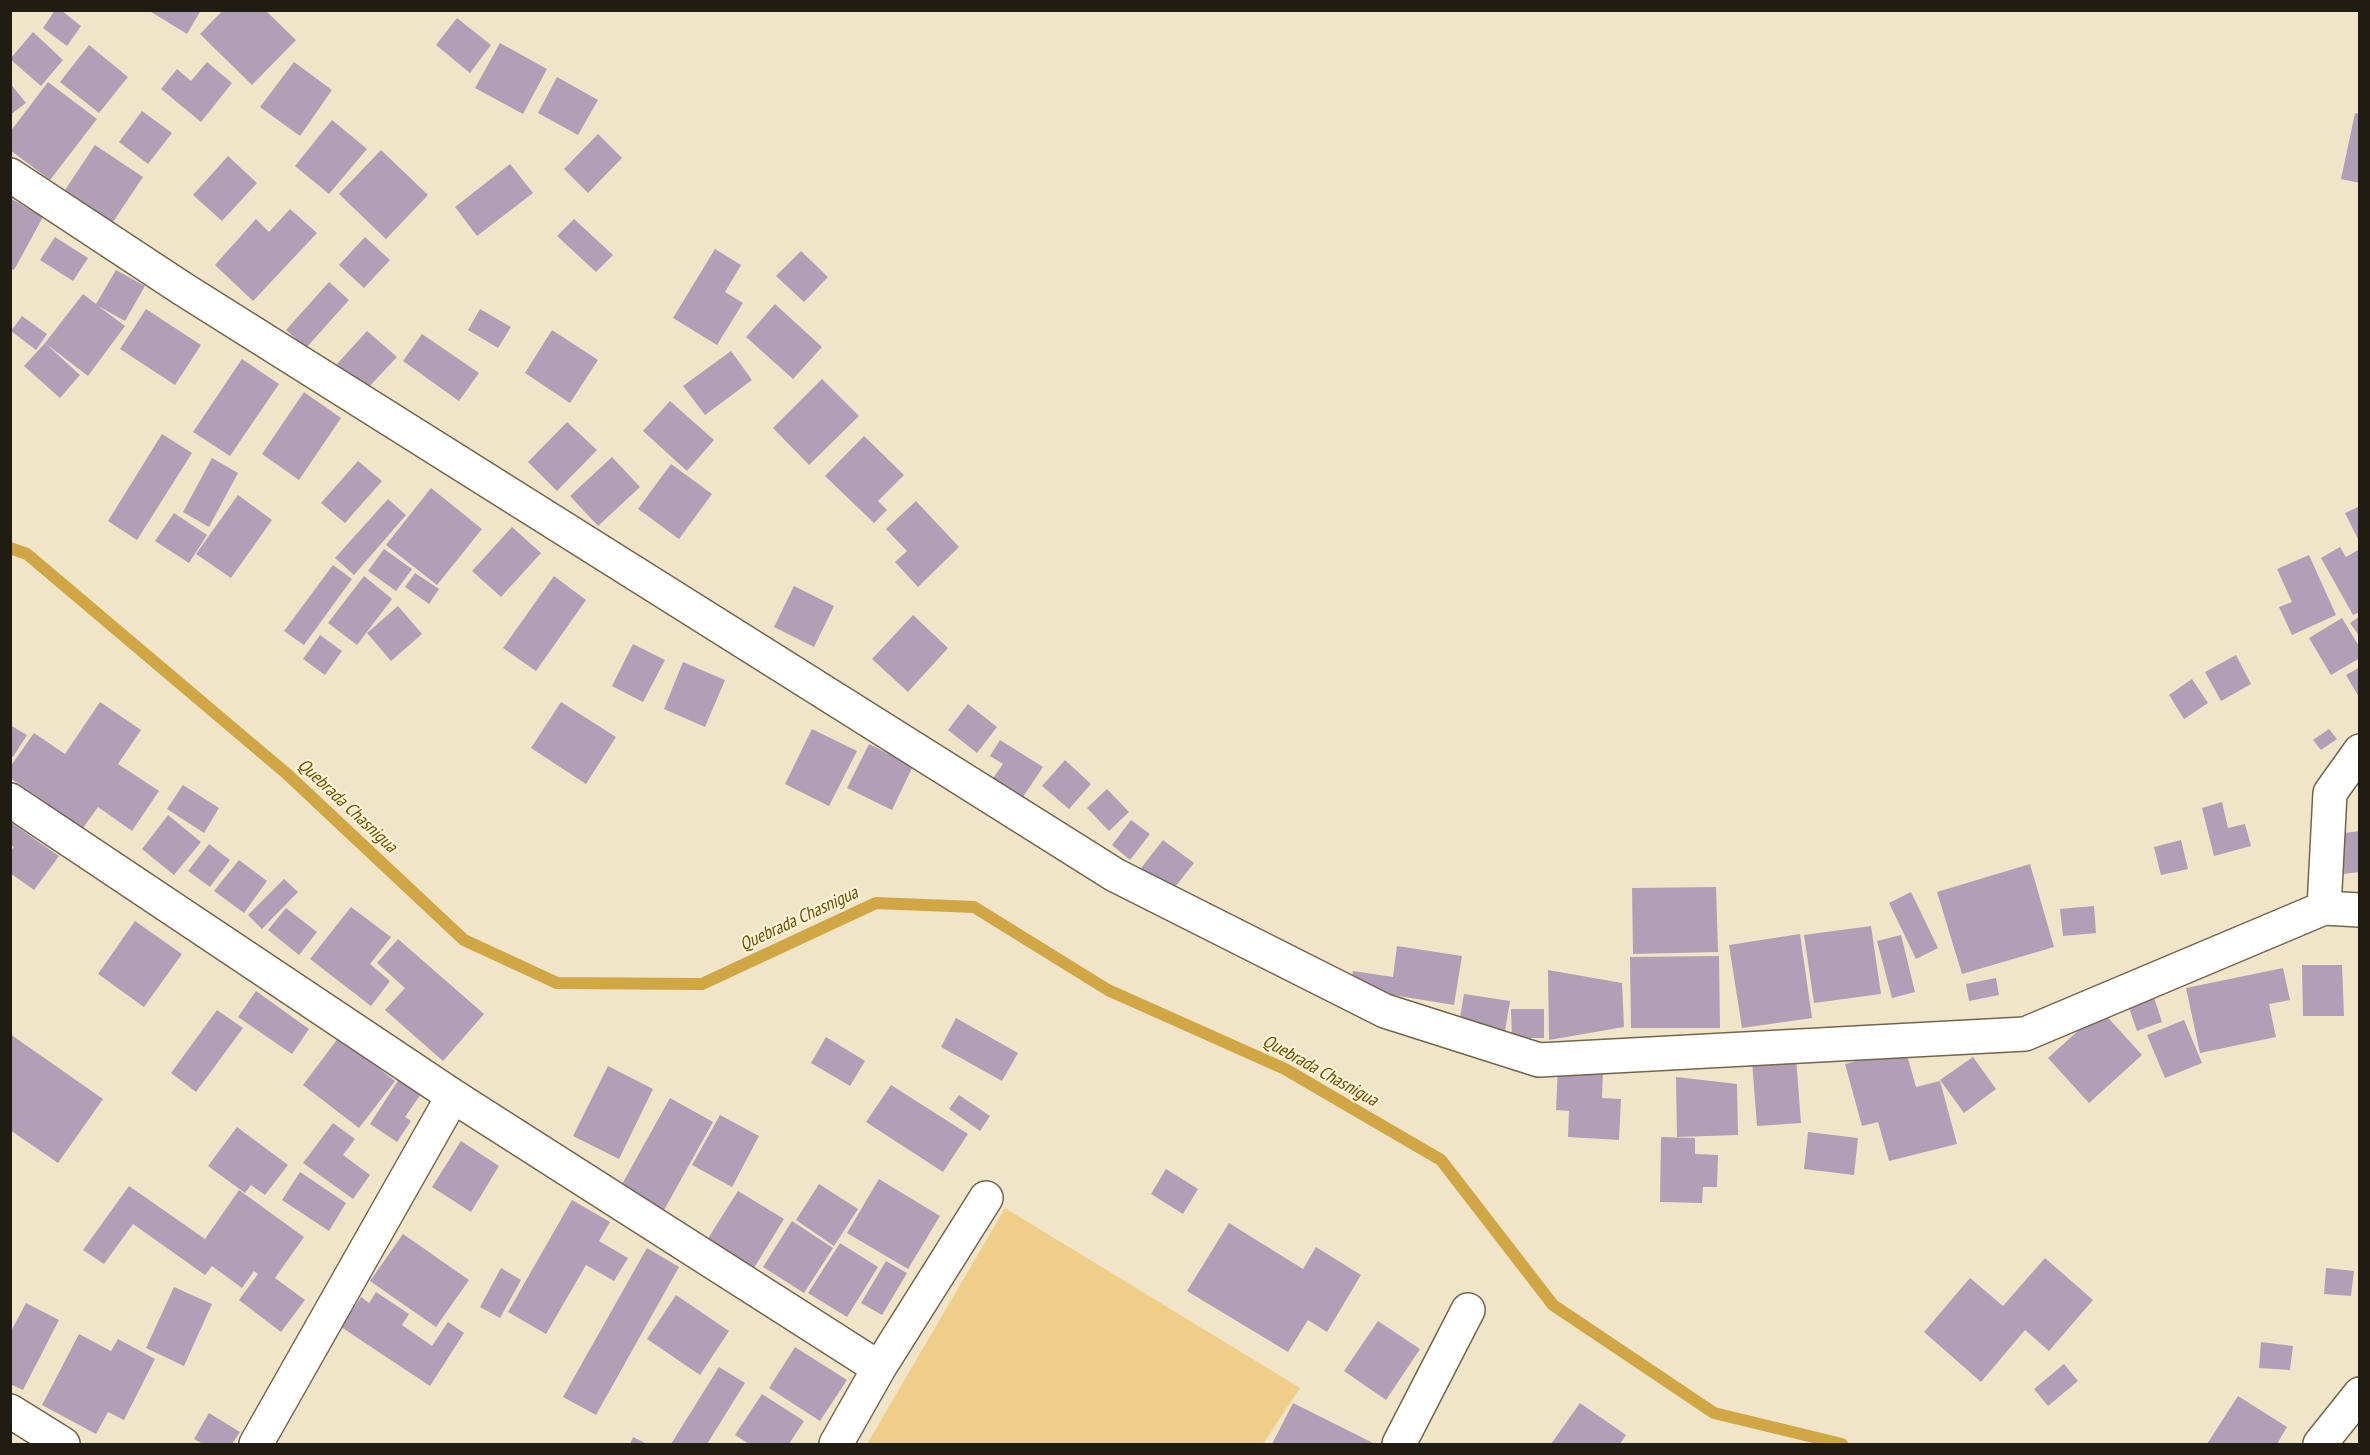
<!DOCTYPE html>
<style>
body{margin:0}
#map{position:relative;width:2370px;height:1455px;overflow:hidden;background:#f1e5c9;font-family:"PT Sans Narrow",sans-serif}
canvas{display:block}
.frame{position:absolute;inset:0;border:12px solid #211c12;pointer-events:none}
</style>
<div id="map">
<canvas width="2370" height="1455"></canvas>
<div class="frame"></div>
</div>
<script>
const ctx = document.querySelector('canvas').getContext('2d');
ctx.lineJoin = 'round';
function paint(path, color) { ctx.fillStyle = color; ctx.fill(path, 'evenodd'); }
function stroke(path, color, width, dash) { ctx.strokeStyle = color; ctx.lineWidth = width; ctx.lineCap = dash ? 'butt' : 'round'; ctx.setLineDash(dash || []); ctx.stroke(path); }
function drawText(font, color, halo, rows, align = 'center') {
  ctx.font = font + ' "PT Sans Narrow",sans-serif'; ctx.lineWidth = 4.5; ctx.setLineDash([]); ctx.textBaseline = 'middle'; ctx.strokeStyle = halo; ctx.fillStyle = color; for (const [text, x, y, turn = 0] of rows) {
    ctx.save(); ctx.translate(x, y); ctx.rotate((+turn || 0) * Math.PI / 180); ctx.textAlign = isNaN(turn) ? turn : align; if (halo) ctx.strokeText(text, 0, 0); ctx.fillText(text, 0, 0); ctx.restore();
  }
}
paint(new Path2D(`
 M 1005,1208 L 1300,1388 L 1263,1444 L 867,1444 Z`), '#efcf88');
stroke(new Path2D(`
 M 10,548 L 27,554 L 287,774 L 464,940 L 557,983 L 702,984 L 876,903 L 974,907 L 1108,990 L 1285,1069 L 1441,1160 L 1553,1305 L 1714,1413 L 1842,1444`), '#d0a744', 12);
paint(new Path2D(`
 M 55,10 L 61,10 L 81,26 L 67,46 L 43,28 Z
 M 148,10 L 201,10 L 187,34 Z
 M 223,10 L 265,10 L 296,40 L 252,85 L 200,34 Z
 M 457,18 L 491,45 L 470,73 L 436,45 Z
 M 33,32 L 63,60 L 41,86 L 10,59 Z
 M 500,43 L 547,69 L 523,114 L 475,88 Z
 M 89,45 L 128,77 L 99,113 L 60,82 Z
 M 207,62 L 232,83 L 201,122 L 161,89 L 177,69 L 191,81 Z
 M 294,62 L 332,90 L 300,136 L 260,107 Z
 M 557,77 L 598,100 L 578,135 L 538,113 Z
 M 48,82 L 97,119 L 50,180 L 10,150 L 10,132 Z
 M 10,83 L 26,103 L 10,115 Z
 M 142,111 L 172,133 L 148,164 L 119,142 Z
 M 2355,113 L 2360,114 L 2360,183 L 2341,179 Z
 M 332,120 L 367,149 L 329,194 L 295,166 Z
 M 598,134 L 622,158 L 588,193 L 564,169 Z
 M 95,145 L 143,177 L 111,225 L 63,193 Z
 M 381,150 L 428,195 L 386,239 L 339,194 Z
 M 228,156 L 257,183 L 222,221 L 193,195 Z
 M 510,164 L 533,193 L 477,236 L 455,207 Z
 M 10,198 L 43,217 L 14,270 L 10,268 Z
 M 290,209 L 317,233 L 253,301 L 215,265 L 256,219 L 269,232 Z
 M 574,219 L 613,255 L 596,272 L 557,236 Z
 M 55,237 L 88,258 L 73,281 L 40,260 Z
 M 365,237 L 390,260 L 364,288 L 339,265 Z
 M 715,249 L 741,265 L 725,292 L 743,303 L 717,345 L 673,318 Z
 M 801,251 L 828,277 L 804,302 L 776,276 Z
 M 116,270 L 145,286 L 125,321 L 98,306 L 125,326 L 88,376 L 45,343 L 83,294 L 96,304 Z
 M 329,282 L 349,300 L 306,348 L 286,330 Z
 M 775,304 L 822,347 L 793,379 L 746,337 Z
 M 146,309 L 201,345 L 175,385 L 120,349 Z
 M 480,309 L 511,327 L 498,348 L 468,330 Z
 M 22,316 L 47,334 L 36,350 L 11,331 Z
 M 552,330 L 598,360 L 570,403 L 525,373 Z
 M 367,331 L 397,357 L 366,390 L 337,364 Z
 M 422,334 L 479,373 L 459,401 L 403,361 Z
 M 45,343 L 80,375 L 60,398 L 24,366 Z
 M 731,351 L 752,380 L 705,415 L 683,386 Z
 M 242,359 L 279,384 L 230,456 L 193,432 Z
 M 822,379 L 859,416 L 809,465 L 773,428 Z
 M 304,392 L 341,418 L 299,480 L 262,454 Z
 M 670,401 L 714,440 L 687,471 L 643,431 Z
 M 567,422 L 597,450 L 557,491 L 528,462 Z
 M 162,434 L 192,453 L 137,540 L 108,521 Z
 M 864,436 L 904,475 L 878,501 L 887,510 L 874,523 L 825,476 Z
 M 612,457 L 640,487 L 598,526 L 570,496 Z
 M 212,458 L 238,473 L 209,527 L 183,512 Z
 M 358,461 L 382,481 L 345,523 L 321,503 Z
 M 671,464 L 712,494 L 679,539 L 638,509 Z
 M 431,488 L 482,529 L 437,585 L 386,545 Z
 M 238,495 L 272,520 L 231,578 L 196,554 Z
 M 388,499 L 406,515 L 354,575 L 335,558 Z
 M 916,501 L 959,547 L 918,587 L 895,562 L 907,551 L 886,529 Z
 M 2360,506 L 2360,543 L 2345,513 Z
 M 174,513 L 207,535 L 189,563 L 155,541 Z
 M 512,527 L 541,553 L 501,597 L 472,571 Z
 M 2340,547 L 2346,557 L 2358,550 L 2360,553 L 2360,612 L 2353,615 L 2321,558 Z
 M 384,549 L 412,569 L 396,591 L 368,571 Z
 M 2309,555 L 2336,615 L 2292,635 L 2279,607 L 2292,602 L 2277,569 Z
 M 333,565 L 352,579 L 304,645 L 284,631 Z
 M 415,573 L 439,589 L 429,604 L 405,587 Z
 M 364,576 L 392,599 L 357,645 L 328,623 Z
 M 554,576 L 586,600 L 536,671 L 503,648 Z
 M 794,586 L 834,606 L 814,647 L 774,627 Z
 M 398,606 L 422,634 L 391,661 L 367,633 Z
 M 913,615 L 948,648 L 908,692 L 872,659 Z
 M 2360,616 L 2360,637 L 2350,623 Z
 M 2342,618 L 2360,648 L 2360,658 L 2331,675 L 2309,638 Z
 M 320,635 L 342,651 L 325,675 L 303,659 Z
 M 633,644 L 665,660 L 643,702 L 612,686 Z
 M 2236,655 L 2251,684 L 2221,701 L 2205,672 Z
 M 683,662 L 725,680 L 705,727 L 664,709 Z
 M 2360,667 L 2360,699 L 2346,675 Z
 M 2192,679 L 2208,703 L 2184,719 L 2169,695 Z
 M 100,702 L 141,730 L 118,764 L 159,791 L 132,831 L 98,807 L 83,828 L 10,778 L 10,767 L 34,733 L 65,754 Z
 M 561,702 L 616,737 L 586,784 L 531,748 Z
 M 968,704 L 997,727 L 977,753 L 948,730 Z
 M 10,725 L 27,735 L 13,757 L 10,755 Z
 M 812,729 L 857,751 L 829,806 L 785,784 Z
 M 2329,729 L 2337,739 L 2321,750 L 2313,740 Z
 M 1000,740 L 1043,767 L 1021,800 L 991,781 L 1003,764 L 990,756 Z
 M 869,744 L 913,766 L 892,810 L 847,788 Z
 M 1065,760 L 1091,784 L 1069,809 L 1042,786 Z
 M 183,785 L 219,808 L 204,833 L 167,809 Z
 M 1107,789 L 1129,812 L 1109,831 L 1087,808 Z
 M 2222,802 L 2228,828 L 2245,824 L 2251,846 L 2214,856 L 2202,808 Z
 M 168,815 L 201,842 L 174,875 L 142,849 Z
 M 1131,820 L 1150,834 L 1130,860 L 1112,845 Z
 M 10,822 L 59,856 L 34,890 L 10,873 L 10,852 L 14,847 L 10,844 Z
 M 2360,831 L 2360,872 L 2343,874 L 2337,834 Z
 M 1163,840 L 1194,863 L 1168,896 L 1138,872 Z
 M 2181,840 L 2188,869 L 2161,875 L 2154,847 Z
 M 209,844 L 230,860 L 210,887 L 188,871 Z
 M 239,860 L 267,881 L 244,913 L 214,891 Z
 M 2030,864 L 2054,947 L 1962,974 L 1937,892 Z
 M 284,879 L 298,892 L 262,929 L 248,915 Z
 M 1716,887 L 1718,952 L 1633,954 L 1632,888 Z
 M 1911,892 L 1938,948 L 1916,959 L 1889,903 Z
 M 2094,906 L 2096,933 L 2063,936 L 2060,909 Z
 M 351,907 L 391,937 L 370,964 L 390,981 L 371,1006 L 310,959 Z
 M 286,908 L 317,932 L 299,955 L 268,930 Z
 M 135,921 L 182,954 L 144,1007 L 98,974 Z
 M 1871,926 L 1881,994 L 1814,1003 L 1804,935 Z
 M 1800,934 L 1812,1018 L 1742,1028 L 1729,945 Z
 M 1901,935 L 1915,992 L 1892,998 L 1877,941 Z
 M 398,939 L 484,1014 L 443,1061 L 385,1010 L 405,988 L 377,963 Z
 M 1397,946 L 1462,956 L 1454,1005 L 1350,988 L 1353,971 L 1393,977 Z
 M 1719,956 L 1720,1028 L 1631,1028 L 1630,957 Z
 M 2302,965 L 2342,965 L 2344,1016 L 2303,1016 Z
 M 2283,968 L 2290,1000 L 2269,1004 L 2276,1037 L 2200,1053 L 2186,988 Z
 M 1548,970 L 1622,983 L 1624,1027 L 1549,1040 Z
 M 1996,978 L 1999,995 L 1969,1001 L 1966,984 Z
 M 2151,988 L 2162,1022 L 2137,1031 L 2125,996 Z
 M 256,991 L 309,1029 L 292,1054 L 238,1017 Z
 M 1464,994 L 1510,1001 L 1505,1031 L 1459,1023 Z
 M 1511,1009 L 1544,1009 L 1544,1038 L 1512,1038 Z
 M 217,1010 L 243,1028 L 196,1092 L 171,1073 Z
 M 2101,1010 L 2142,1055 L 2089,1103 L 2048,1058 Z
 M 956,1018 L 1018,1053 L 1002,1081 L 941,1047 Z
 M 2184,1020 L 2202,1063 L 2165,1078 L 2147,1035 Z
 M 10,1034 L 103,1099 L 58,1163 L 10,1130 Z
 M 339,1037 L 395,1081 L 359,1128 L 303,1085 Z
 M 826,1037 L 865,1061 L 850,1086 L 811,1063 Z
 M 1905,1048 L 1916,1087 L 1940,1081 L 1957,1144 L 1889,1161 L 1878,1122 L 1862,1126 L 1845,1064 Z
 M 1796,1057 L 1801,1123 L 1757,1126 L 1752,1061 Z
 M 1973,1057 L 1996,1089 L 1964,1113 L 1940,1080 Z
 M 608,1066 L 653,1089 L 619,1159 L 573,1136 Z
 M 1558,1067 L 1603,1069 L 1602,1098 L 1621,1099 L 1619,1140 L 1568,1137 L 1569,1111 L 1556,1110 Z
 M 1676,1077 L 1737,1084 L 1738,1135 L 1677,1137 Z
 M 399,1079 L 421,1094 L 405,1117 L 411,1121 L 397,1142 L 370,1124 Z
 M 891,1085 L 968,1134 L 943,1172 L 866,1122 Z
 M 959,1095 L 990,1116 L 980,1131 L 949,1109 Z
 M 670,1098 L 713,1122 L 664,1210 L 621,1186 Z
 M 720,1115 L 759,1136 L 732,1187 L 692,1165 Z
 M 333,1123 L 355,1139 L 343,1155 L 370,1175 L 353,1199 L 303,1163 Z
 M 237,1127 L 288,1165 L 265,1195 L 251,1185 L 245,1193 L 208,1166 Z
 M 1808,1132 L 1858,1138 L 1854,1175 L 1804,1169 Z
 M 1661,1137 L 1695,1138 L 1695,1154 L 1718,1155 L 1717,1187 L 1703,1187 L 1702,1203 L 1660,1202 Z
 M 461,1141 L 499,1166 L 471,1212 L 432,1187 Z
 M 1166,1169 L 1198,1189 L 1183,1214 L 1151,1194 Z
 M 300,1172 L 346,1203 L 329,1231 L 282,1200 Z
 M 879,1179 L 940,1216 L 908,1269 L 847,1233 Z
 M 819,1184 L 858,1209 L 834,1246 L 796,1220 Z
 M 129,1186 L 205,1239 L 239,1190 L 304,1237 L 275,1278 L 305,1300 L 281,1332 L 239,1300 L 258,1274 L 254,1271 L 242,1288 L 212,1266 L 205,1275 L 133,1224 L 104,1264 L 83,1250 Z
 M 738,1191 L 784,1219 L 754,1268 L 707,1240 Z
 M 572,1200 L 610,1222 L 599,1241 L 628,1258 L 614,1281 L 586,1265 L 546,1334 L 508,1312 Z
 M 792,1221 L 833,1248 L 804,1293 L 763,1267 Z
 M 1229,1223 L 1303,1269 L 1316,1247 L 1361,1275 L 1327,1332 L 1308,1320 L 1288,1352 L 1187,1291 Z
 M 403,1234 L 469,1280 L 436,1327 L 370,1281 Z
 M 840,1243 L 878,1267 L 847,1317 L 808,1293 Z
 M 647,1248 L 679,1267 L 596,1415 L 563,1397 Z
 M 2045,1258 L 2093,1300 L 2049,1351 L 2025,1330 L 1981,1382 L 1924,1332 L 1970,1278 L 2003,1306 Z
 M 886,1261 L 907,1273 L 882,1315 L 861,1303 Z
 M 501,1268 L 521,1280 L 500,1318 L 480,1307 Z
 M 2326,1268 L 2354,1271 L 2351,1296 L 2324,1294 Z
 M 174,1287 L 212,1304 L 184,1366 L 146,1348 Z
 M 376,1292 L 409,1314 L 402,1325 L 432,1346 L 448,1322 L 464,1333 L 430,1386 L 341,1327 L 361,1297 L 369,1303 Z
 M 676,1295 L 729,1331 L 700,1375 L 647,1339 Z
 M 26,1303 L 59,1320 L 23,1390 L 10,1384 L 10,1333 Z
 M 1378,1321 L 1420,1349 L 1386,1400 L 1344,1371 Z
 M 79,1334 L 111,1351 L 118,1339 L 155,1359 L 124,1420 L 108,1412 L 96,1434 L 42,1405 Z
 M 2261,1342 L 2293,1346 L 2290,1370 L 2259,1368 Z
 M 795,1347 L 847,1380 L 820,1421 L 769,1388 Z
 M 2064,1364 L 2078,1381 L 2048,1406 L 2034,1389 Z
 M 719,1367 L 745,1383 L 707,1444 L 671,1444 Z
 M 762,1394 L 804,1421 L 789,1444 L 749,1444 L 735,1435 Z
 M 2238,1396 L 2287,1427 L 2277,1444 L 2207,1444 Z
 M 1293,1403 L 1375,1444 L 1272,1444 Z
 M 1580,1403 L 1626,1435 L 1620,1444 L 1551,1444 Z
 M 209,1413 L 240,1432 L 232,1444 L 203,1444 L 194,1439 Z
 M 633,1437 L 647,1444 L 630,1444 Z`), '#b19fb7');
const street = new Path2D(`
 M 10,175 L 183,289 L 1115,875 L 1385,1011 L 1539,1060 L 2025,1034 L 2324,908 L 2360,910
 M 10,800 L 453,1096 L 879,1368
 M 2324,908 L 2330,793 L 2360,751
 M 10,1411 L 63,1444
 M 256,1444 L 453,1096
 M 836,1444 L 879,1368 L 986,1198
 M 1399,1444 L 1468,1310
 M 2320,1444 L 2360,1394`);
stroke(street, '#71664d', 36);
stroke(street, '#fff', 33);
drawText('italic 18px', '#6d5200', '#fff2d6', [
 ["Quebrada Chasnigua",347,806,43],
 ["Quebrada Chasnigua",799,919,-25],
 ["Quebrada Chasnigua",1320,1071,29]
]);
</script>
